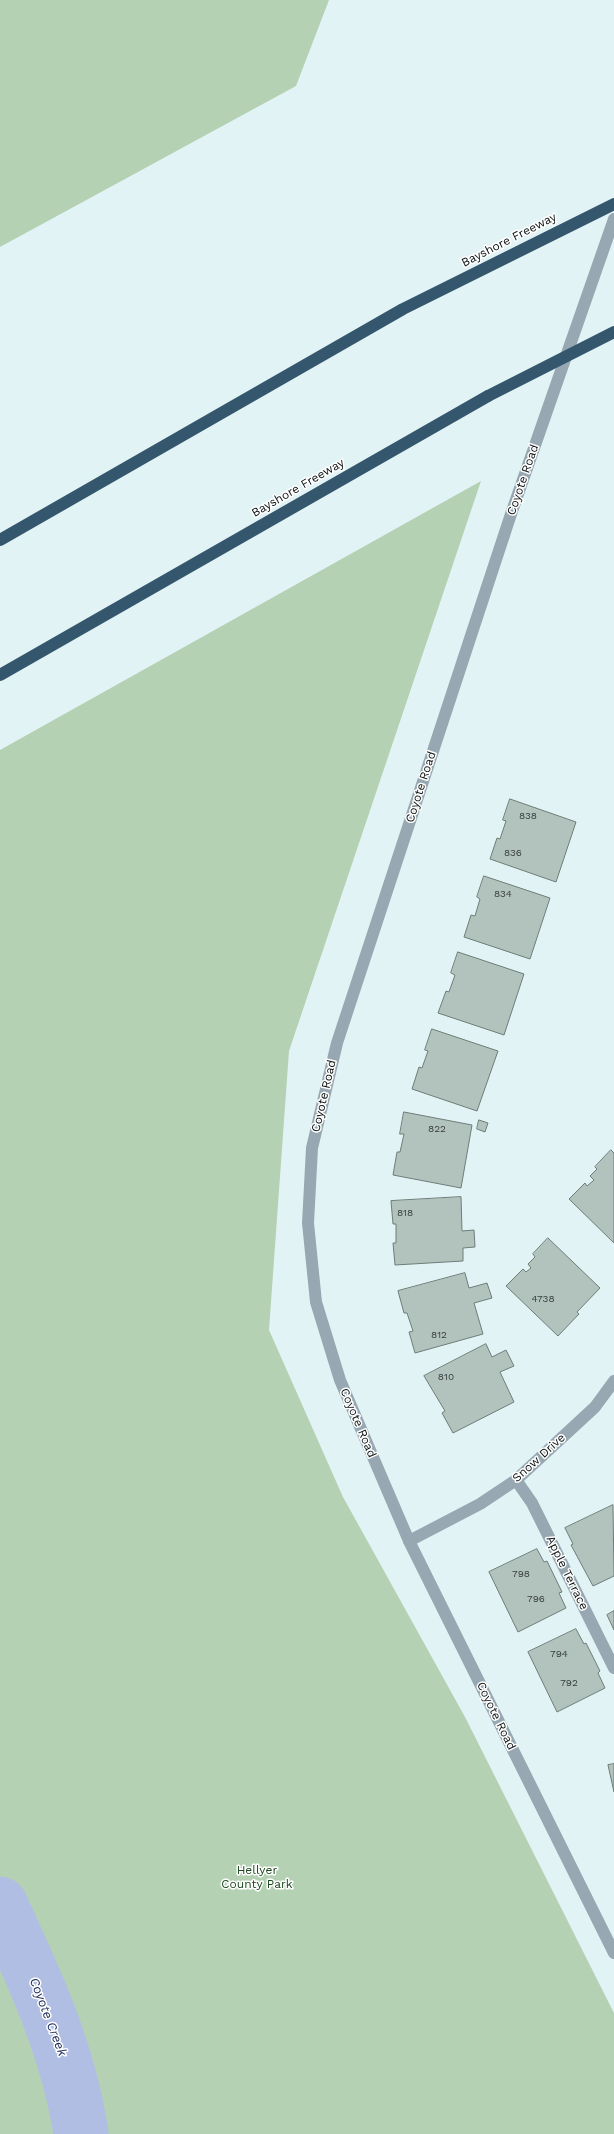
<!DOCTYPE html>
<style>
body{margin:0}
canvas{display:block;background:#e2f3f5}
</style>
<canvas width="614" height="2134"></canvas>
<script>
const ctx = document.querySelector('canvas').getContext('2d');
ctx.lineJoin = 'round';
function paint(path, color) { ctx.fillStyle = color; ctx.fill(path, 'evenodd'); }
function stroke(path, color, width, dash) { ctx.strokeStyle = color; ctx.lineWidth = width; ctx.lineCap = dash ? 'butt' : 'round'; ctx.setLineDash(dash || []); ctx.stroke(path); }
function drawText(font, color, halo, rows, align = 'center') {
  ctx.font = font + ' "Work Sans",sans-serif'; ctx.lineWidth = 3; ctx.setLineDash([]); ctx.textBaseline = 'middle'; ctx.strokeStyle = halo; ctx.fillStyle = color; for (const [text, x, y, turn = 0] of rows) {
    ctx.save(); ctx.translate(x, y); ctx.rotate((+turn || 0) * Math.PI / 180); ctx.textAlign = isNaN(turn) ? turn : align; if (halo) ctx.strokeText(text, 0, 0); ctx.fillText(text, 0, 0); ctx.restore();
  }
}
paint(new Path2D(`
 M 0,0 L 329,0 L 296,86 L 0,247 Z
 M 481,481 L 289,1051 L 269,1330 L 343,1497 L 465,1717 L 614,2013 L 614,2134 L 0,2134 L 0,750 Z`), '#b5d1b4');
stroke(new Path2D(`
 M 0,1904 C 35,1979 69,2052 81,2134`), '#b0bee3', 55);
const building = new Path2D(`
 M 510,799 L 576,822 L 556,882 L 490,859 L 497,838 L 500,839 L 506,821 L 503,820 Z
 M 484,876 L 550,898 L 530,959 L 464,937 L 471,915 L 475,916 L 480,899 L 477,897 Z
 M 458,952 L 524,974 L 504,1035 L 438,1013 L 446,991 L 449,992 L 455,975 L 451,973 Z
 M 432,1029 L 498,1051 L 477,1111 L 412,1089 L 419,1067 L 422,1068 L 428,1051 L 425,1050 Z
 M 404,1112 L 472,1125 L 461,1188 L 393,1175 L 397,1152 L 400,1152 L 404,1134 L 400,1134 Z
 M 479,1120 L 488,1123 L 485,1132 L 477,1129 Z
 M 611,1150 L 614,1153 L 614,1243 L 569,1199 L 585,1183 L 587,1186 L 594,1180 L 590,1176 L 597,1169 L 595,1167 Z
 M 461,1197 L 462,1231 L 474,1230 L 475,1247 L 463,1248 L 463,1261 L 395,1265 L 393,1243 L 396,1243 L 396,1224 L 393,1224 L 391,1201 Z
 M 548,1238 L 600,1288 L 577,1312 L 579,1314 L 558,1336 L 506,1286 L 523,1269 L 526,1272 L 531,1268 L 528,1264 L 535,1257 L 533,1254 Z
 M 465,1273 L 469,1288 L 487,1283 L 492,1298 L 474,1303 L 483,1334 L 415,1353 L 409,1332 L 413,1331 L 407,1313 L 404,1313 L 398,1291 Z
 M 486,1344 L 492,1357 L 506,1350 L 514,1366 L 500,1372 L 514,1402 L 453,1433 L 442,1413 L 445,1411 L 424,1376 Z
 M 613,1505 L 614,1576 L 593,1586 L 571,1545 L 573,1544 L 565,1528 Z
 M 537,1549 L 544,1562 L 547,1561 L 562,1592 L 559,1593 L 566,1608 L 518,1632 L 489,1572 Z
 M 614,1611 L 614,1630 L 607,1615 Z
 M 576,1629 L 584,1644 L 586,1643 L 600,1671 L 598,1673 L 605,1688 L 557,1712 L 528,1652 Z
 M 614,1764 L 614,1792 L 608,1765 Z`);
paint(building, '#b2c2bd');
stroke(building, '#6f7d79', 1);
stroke(new Path2D(`
 M 516,1480 L 532,1503 L 614,1668`), '#97a8b3', 12);
stroke(new Path2D(`
 M 409,1541 L 480,1504 L 516,1480 L 595,1407 L 614,1381`), '#97a8b3', 12);
stroke(new Path2D(`
 M 614,219 L 511,514 L 337,1043 L 312,1148 L 308,1223 L 316,1302 L 340,1380 L 409,1541 L 614,1953`), '#97a8b3', 12);
stroke(new Path2D(`
 M 0,540 L 403,309 L 614,204
 M 0,675 L 488,396`), '#34576d', 12);
stroke(new Path2D(`
 M 488,396 L 614,332`), '#34576d', 12);
drawText('10px', '#363e3e', null, [
 ["838",528,816],
 ["836",513,853],
 ["834",503,894],
 ["822",437,1129],
 ["818",405,1213],
 ["4738",543,1299],
 ["812",439,1335],
 ["810",446,1377],
 ["798",521,1574],
 ["796",536,1599],
 ["794",559,1654],
 ["792",569,1683]
]);
drawText('12px', '#0c1213', '#fff', [
 ["Bayshore Freeway",509,240,-27],
 ["Coyote Road",523,480,-71],
 ["Bayshore Freeway",298,488,-30],
 ["Coyote Road",421,787,-72],
 ["Coyote Road",324,1096,-77],
 ["Coyote Road",358,1423,67],
 ["Snow Drive",539,1458,-42],
 ["Apple Terrace",567,1573,64],
 ["Coyote Road",496,1716,64]
]);
drawText('12px', '#1b471c', '#fff', [
 ["Hellyer",257,1870],
 ["County Park",257,1884]
]);
drawText('italic 13px', '#202e5c', '#fff', [
 ["Coyote Creek",48,2017,69]
]);
</script>
